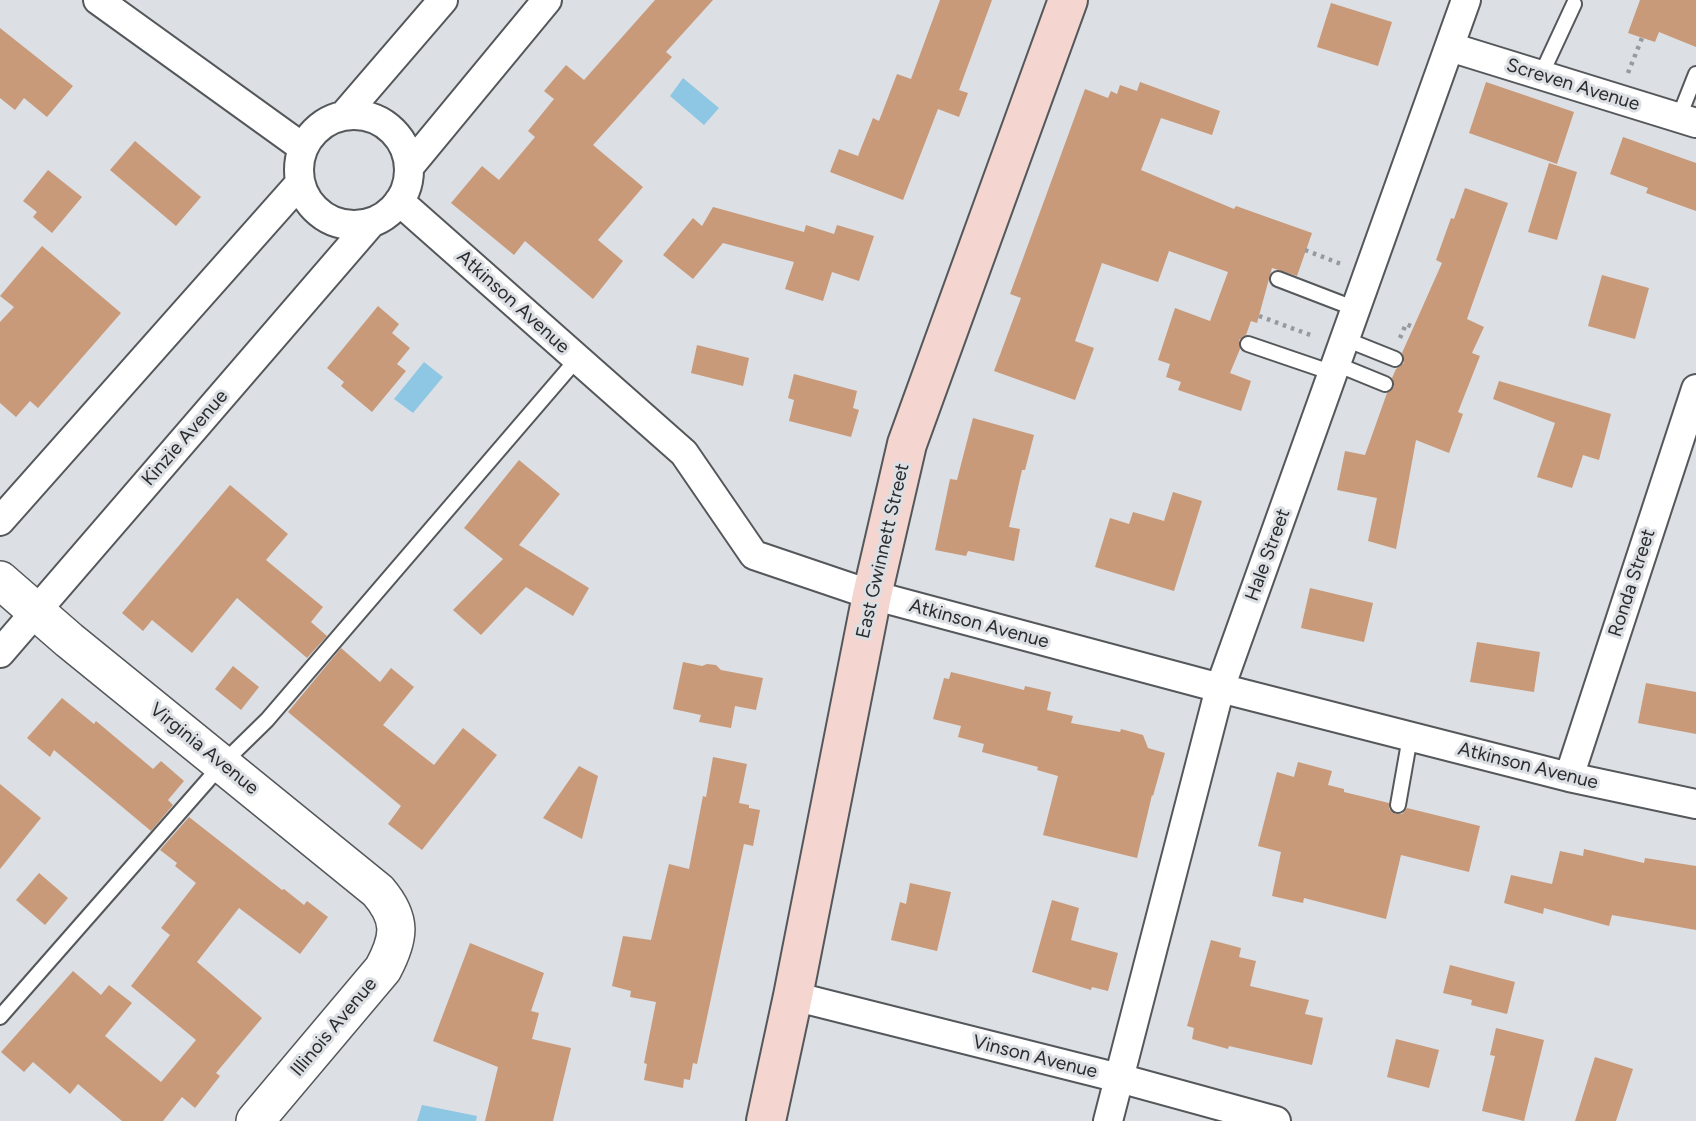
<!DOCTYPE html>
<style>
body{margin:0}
canvas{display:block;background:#dcdfe3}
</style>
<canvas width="1696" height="1121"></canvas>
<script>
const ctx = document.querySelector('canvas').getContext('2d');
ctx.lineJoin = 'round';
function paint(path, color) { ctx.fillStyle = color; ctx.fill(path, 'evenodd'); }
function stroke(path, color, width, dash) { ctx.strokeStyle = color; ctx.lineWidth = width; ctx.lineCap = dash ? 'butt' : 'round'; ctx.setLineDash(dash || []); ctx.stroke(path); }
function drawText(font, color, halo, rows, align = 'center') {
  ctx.font = font + ' Figtree,sans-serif'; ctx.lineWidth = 6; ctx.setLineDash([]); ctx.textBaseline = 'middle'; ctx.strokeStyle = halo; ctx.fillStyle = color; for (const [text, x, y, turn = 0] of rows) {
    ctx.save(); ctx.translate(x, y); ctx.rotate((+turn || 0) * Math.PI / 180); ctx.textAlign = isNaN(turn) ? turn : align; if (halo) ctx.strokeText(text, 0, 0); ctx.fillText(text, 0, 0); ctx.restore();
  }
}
paint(new Path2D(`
 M 683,78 L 719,108 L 704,125 L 670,96 Z
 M 424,362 L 443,377 L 413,413 L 394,399 Z
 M 422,1105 L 477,1116 L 476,1121 L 417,1121 Z`), '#8ec7e3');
paint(new Path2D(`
 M 655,0 L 713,0 L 666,52 L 672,57 L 593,145 L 643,187 L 598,240 L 623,261 L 593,299 L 525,241 L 514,255 L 451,203 L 482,166 L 499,180 L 535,137 L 528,131 L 554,99 L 544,91 L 566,65 L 584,80 Z
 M 940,0 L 992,0 L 959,90 L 968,93 L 959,117 L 938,109 L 903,200 L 830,172 L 839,149 L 858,156 L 873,118 L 879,121 L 897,74 L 911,79 Z
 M 1640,0 L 1696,0 L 1696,47 L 1659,32 L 1655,42 L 1628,33 Z
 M 1331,3 L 1392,22 L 1378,66 L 1317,47 Z
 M 0,28 L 73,86 L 47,117 L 24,98 L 15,110 L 0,98 Z
 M 1140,82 L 1220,111 L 1212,135 L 1161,118 L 1141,170 L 1234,209 L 1236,206 L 1312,233 L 1297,276 L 1272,268 L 1257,323 L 1251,321 L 1246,335 L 1239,340 L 1240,349 L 1230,373 L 1251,381 L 1241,411 L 1178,390 L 1181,382 L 1166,377 L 1170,364 L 1158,360 L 1175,308 L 1210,321 L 1228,272 L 1169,251 L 1158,282 L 1102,263 L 1075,341 L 1094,348 L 1075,400 L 994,371 L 1021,298 L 1010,294 L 1085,89 L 1108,98 L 1111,91 L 1117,94 L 1120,85 L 1137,91 Z
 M 1486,82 L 1574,112 L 1557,164 L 1469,133 Z
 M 1623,137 L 1696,163 L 1696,211 L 1646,193 L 1648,188 L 1610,174 Z
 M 135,141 L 201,197 L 176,226 L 110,170 Z
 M 1549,163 L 1577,172 L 1557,240 L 1528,232 Z
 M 48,170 L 82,197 L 52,233 L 33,217 L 37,212 L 23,201 Z
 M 1465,188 L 1508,203 L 1467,319 L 1484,327 L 1472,353 L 1480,356 L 1458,412 L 1463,414 L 1449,453 L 1416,440 L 1396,549 L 1368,541 L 1377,498 L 1337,490 L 1345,451 L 1365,455 L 1387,393 L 1394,387 L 1392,378 L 1396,369 L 1404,363 L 1402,353 L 1442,263 L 1436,260 L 1451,218 L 1454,219 Z
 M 713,207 L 804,232 L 806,225 L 834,234 L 837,225 L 874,236 L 859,281 L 832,272 L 823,301 L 785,289 L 794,262 L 723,243 L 693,279 L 663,255 L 693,218 L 702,226 Z
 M 42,246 L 121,313 L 38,408 L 30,401 L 16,417 L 0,403 L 0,322 L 14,307 L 0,296 Z
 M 1602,275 L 1649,288 L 1635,339 L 1588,326 Z
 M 378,306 L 399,324 L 392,333 L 410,348 L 397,364 L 406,371 L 372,412 L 341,386 L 344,382 L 327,368 Z
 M 697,345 L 749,358 L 743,386 L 691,373 Z
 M 794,374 L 857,391 L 853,408 L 859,410 L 851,437 L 789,421 L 794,400 L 788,398 Z
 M 1499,381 L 1611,414 L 1599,460 L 1583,455 L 1572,488 L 1537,477 L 1555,423 L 1493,399 Z
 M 973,418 L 1034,435 L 1025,470 L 1022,470 L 1009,527 L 1020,529 L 1014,561 L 968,551 L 966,556 L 935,550 L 950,479 L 957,480 Z
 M 519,460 L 560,494 L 519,545 L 589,588 L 573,616 L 526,587 L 481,635 L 453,610 L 503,559 L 464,528 Z
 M 230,485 L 288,534 L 266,560 L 323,607 L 311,622 L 327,636 L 307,658 L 237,598 L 192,653 L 152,620 L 143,631 L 122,613 Z
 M 1173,492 L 1202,501 L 1174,591 L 1095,567 L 1110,518 L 1129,524 L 1133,512 L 1164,521 Z
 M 1310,588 L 1373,603 L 1364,642 L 1301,628 Z
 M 1477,642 L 1540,652 L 1534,692 L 1470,682 Z
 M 341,648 L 380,682 L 391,668 L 414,687 L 383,725 L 434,765 L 463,728 L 497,755 L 422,850 L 388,824 L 401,806 L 288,712 Z
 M 683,662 L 702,666 L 707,664 L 716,665 L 721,670 L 763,678 L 756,710 L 735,706 L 731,728 L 699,722 L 701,715 L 673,709 Z
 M 233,666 L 259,687 L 241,710 L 215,689 Z
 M 951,672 L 1024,690 L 1025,686 L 1051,692 L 1047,710 L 1073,716 L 1071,723 L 1120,732 L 1121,729 L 1143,735 L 1148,748 L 1165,753 L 1153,796 L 1152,795 L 1137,858 L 1043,835 L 1058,776 L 1037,770 L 1038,767 L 982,752 L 984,744 L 958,737 L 961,726 L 933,719 L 944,678 L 949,679 Z
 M 1646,683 L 1696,692 L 1696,734 L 1638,723 Z
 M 62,698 L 94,724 L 96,721 L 153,769 L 161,761 L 184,781 L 168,800 L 173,805 L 151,831 L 54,750 L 50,757 L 27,738 Z
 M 713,757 L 747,764 L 739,803 L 749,805 L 749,808 L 760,810 L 753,846 L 744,844 L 697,1064 L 693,1063 L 690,1080 L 684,1079 L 683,1088 L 644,1080 L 647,1064 L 644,1063 L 656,1002 L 630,997 L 631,991 L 612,986 L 623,936 L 651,940 L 669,864 L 689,869 L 703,796 L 706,797 Z
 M 1298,762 L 1332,771 L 1328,785 L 1344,789 L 1344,792 L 1389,803 L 1389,809 L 1396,814 L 1402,814 L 1407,808 L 1480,826 L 1469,872 L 1401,855 L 1386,919 L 1304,898 L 1303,903 L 1272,896 L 1281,852 L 1258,846 L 1277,772 L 1294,777 Z
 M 579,766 L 598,776 L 582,839 L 543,818 Z
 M 0,784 L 41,818 L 0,869 Z
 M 189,817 L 282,890 L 284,889 L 304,905 L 307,901 L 328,917 L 300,954 L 239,908 L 197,962 L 262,1018 L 216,1073 L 220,1076 L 195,1108 L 182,1097 L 163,1121 L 122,1121 L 78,1084 L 70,1094 L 33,1062 L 24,1072 L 1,1052 L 73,971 L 101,995 L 109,985 L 132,1003 L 105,1036 L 161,1082 L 196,1040 L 131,986 L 170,935 L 161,928 L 196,883 L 175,866 L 177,863 L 160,850 Z
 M 1584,849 L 1644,863 L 1645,858 L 1696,866 L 1696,930 L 1612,915 L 1609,926 L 1544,908 L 1543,914 L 1504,903 L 1511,875 L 1552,884 L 1560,851 L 1583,856 Z
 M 39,873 L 68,898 L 45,925 L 16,900 Z
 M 910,883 L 951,892 L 937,951 L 891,940 L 900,902 L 906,904 Z
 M 1052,900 L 1079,908 L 1071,940 L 1118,953 L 1108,991 L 1092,987 L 1091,990 L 1032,972 Z
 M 1211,940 L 1241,948 L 1239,957 L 1256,961 L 1250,986 L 1309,1000 L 1305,1014 L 1323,1018 L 1312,1065 L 1229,1046 L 1228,1049 L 1192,1039 L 1194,1028 L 1187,1026 Z
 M 470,943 L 544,973 L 531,1011 L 539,1013 L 532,1039 L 571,1048 L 553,1121 L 485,1121 L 498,1067 L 433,1041 Z
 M 1450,965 L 1515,982 L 1507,1014 L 1471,1005 L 1472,1000 L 1443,993 Z
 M 1496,1028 L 1544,1040 L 1524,1121 L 1482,1111 L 1495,1056 L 1490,1055 Z
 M 1396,1039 L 1439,1050 L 1429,1088 L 1387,1077 Z
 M 1595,1057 L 1633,1069 L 1616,1121 L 1575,1121 Z`), '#c89a7a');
const service = new Path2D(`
 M 1541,75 L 1574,4
 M 1679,117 L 1696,74
 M 1278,279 L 1356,309
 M 1345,339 L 1395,359
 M 1248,344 L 1333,373
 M 1336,364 L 1385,384
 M 1398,805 L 1410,737
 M 0,1017 L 223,763 L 267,720 L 577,359`);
const minor = new Path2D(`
 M 98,0 L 302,147
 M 1450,47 L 1696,123
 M 345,114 L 443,0
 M299 170a55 55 0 1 1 110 0a55 55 0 1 1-110 0Z
 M 409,167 L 547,0
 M 399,201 L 684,453 L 754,555 L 872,595 L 1220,688 L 1569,777 L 1696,804
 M 0,521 L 299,184
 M 0,653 L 371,223
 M 1569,777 L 1696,389
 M 793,996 L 1119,1078 L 1276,1121
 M 1108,1121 L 1220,688 L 1466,0`);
const tertiary = new Path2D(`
 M 0,580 L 69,640 L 378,891 C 402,919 400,937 383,969 L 255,1121`);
const secondary = new Path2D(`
 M 766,1121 L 793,996 L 872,595 L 907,444 L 1068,0`);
stroke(service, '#55585b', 18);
stroke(minor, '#55585b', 32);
stroke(tertiary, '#55585b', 40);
stroke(secondary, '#55585b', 42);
stroke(new Path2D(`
 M 1628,73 L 1642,38
 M 1305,250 L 1341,264
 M 1259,316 L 1313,336
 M 1400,338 L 1406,324 L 1413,327`), '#979a9d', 4.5, [3.5, 5]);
stroke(service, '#fff', 14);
stroke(minor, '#fff', 28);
stroke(tertiary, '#fff', 37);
stroke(secondary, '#f4d5cf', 38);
drawText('19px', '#2a2c2d', '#dcdfe3', [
 ["Screven Avenue",1573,85,17],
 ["Atkinson Avenue",513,302,42],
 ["Kinzie Avenue",185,438,-49],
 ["East Gwinnett Street",883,551,-77],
 ["Hale Street",1268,555,-70],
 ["Ronda Street",1632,583,-72],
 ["Atkinson Avenue",979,624,15],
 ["Virginia Avenue",204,749,39],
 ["Atkinson Avenue",1528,766,14],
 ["Illinois Avenue",334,1027,-50],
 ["Vinson Avenue",1035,1057,14]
]);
</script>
